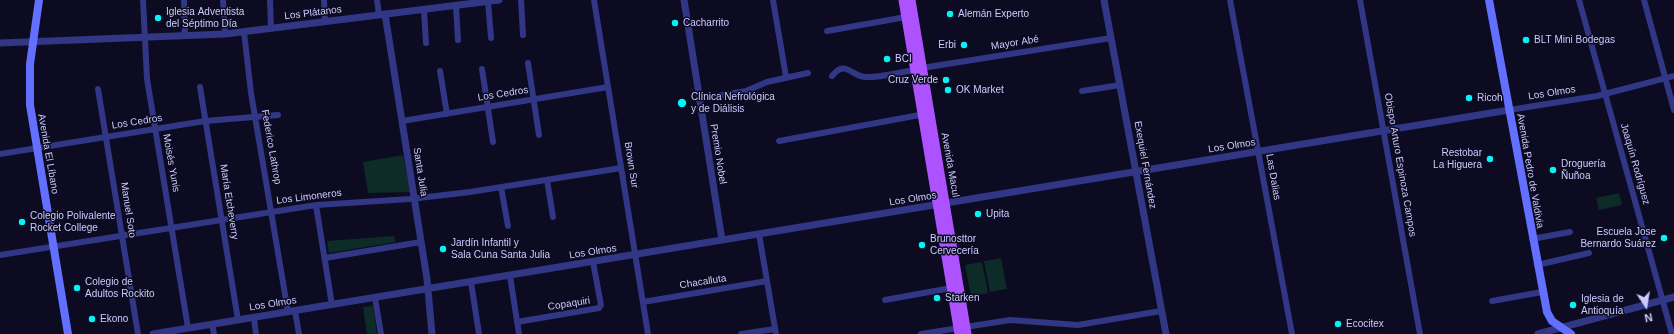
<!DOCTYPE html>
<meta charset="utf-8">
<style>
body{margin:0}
#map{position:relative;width:1674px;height:334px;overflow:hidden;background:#0c0b21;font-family:Helvetica,sans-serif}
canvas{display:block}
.north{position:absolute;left:1626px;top:286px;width:40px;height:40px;-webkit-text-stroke:3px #0c0b21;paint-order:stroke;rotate:168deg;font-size:11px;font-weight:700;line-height:16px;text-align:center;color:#cccbff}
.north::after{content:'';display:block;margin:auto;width:14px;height:18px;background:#cccbff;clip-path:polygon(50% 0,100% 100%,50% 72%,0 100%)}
</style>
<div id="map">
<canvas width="1674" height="334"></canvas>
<div class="north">N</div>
</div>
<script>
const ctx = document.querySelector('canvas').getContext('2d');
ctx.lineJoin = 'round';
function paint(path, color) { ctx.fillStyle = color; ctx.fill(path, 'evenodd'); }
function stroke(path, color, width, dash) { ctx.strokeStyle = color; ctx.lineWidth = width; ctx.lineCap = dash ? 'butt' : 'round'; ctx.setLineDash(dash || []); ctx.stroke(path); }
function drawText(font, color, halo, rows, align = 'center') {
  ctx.font = font + ' Helvetica,sans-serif'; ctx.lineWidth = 3; ctx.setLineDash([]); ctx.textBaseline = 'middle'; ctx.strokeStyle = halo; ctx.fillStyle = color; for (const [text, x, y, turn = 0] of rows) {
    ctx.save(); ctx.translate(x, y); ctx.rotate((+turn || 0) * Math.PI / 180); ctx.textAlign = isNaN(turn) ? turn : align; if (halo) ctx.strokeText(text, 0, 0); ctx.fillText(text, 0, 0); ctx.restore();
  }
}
paint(new Path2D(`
 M 403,155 L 410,192 L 368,193 L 363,162 Z
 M 1619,193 L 1622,205 L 1599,210 L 1596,198 Z
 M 394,236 L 396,242 L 329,253 L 327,241 Z
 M 1001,258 L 1007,289 L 990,292 L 984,261 Z
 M 982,262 L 988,293 L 971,296 L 965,265 Z
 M 373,306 L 377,334 L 367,334 L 363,307 Z`), '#0d2c28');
stroke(new Path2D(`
 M 143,0 L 147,79 L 188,328
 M 223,0 L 225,34
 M 270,0 L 271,29
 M 324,0 L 325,22
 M 377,0 L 379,15
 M 521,0 L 523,35
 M 594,0 L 648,334
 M 773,0 L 786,77
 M 1230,0 L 1292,334
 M 1360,0 L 1420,334
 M 1579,0 L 1672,334
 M 1644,0 L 1674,110
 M 488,2 L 491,38
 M 456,6 L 458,40
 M 424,10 L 426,43
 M 827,31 L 906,17
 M 244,32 L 251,93 L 288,312
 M 183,36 L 185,30 L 184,0
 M 528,63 L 539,135
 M 922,68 L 1111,38
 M 482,69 L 493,142
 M 440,71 L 447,114
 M 832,76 C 845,59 851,76 865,77 C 879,78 900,72 915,70
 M 200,87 L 238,320
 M 98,89 L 138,334
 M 1082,91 L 1120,85
 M 699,99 L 746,91 L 767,82 L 808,73
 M 1509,110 L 1597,96 L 1674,76
 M 402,121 L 608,87
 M 779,141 L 925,114
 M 0,154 L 205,121 L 278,115
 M 547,180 L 553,217
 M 501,187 L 508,226
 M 316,205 L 332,305
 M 759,234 L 776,334
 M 1532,239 L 1570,232
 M 0,255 L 316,205 L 410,199 L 470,192 L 621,168
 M 325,258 L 421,242
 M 1537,265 L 1589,253
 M 510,276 L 519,334
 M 471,282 L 479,334
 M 375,298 L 381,334
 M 885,300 L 951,288
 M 1492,301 L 1542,292
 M 643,302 L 767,281
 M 295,311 L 299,334
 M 254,318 L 256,334
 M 517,322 L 599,308 L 601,305 L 593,262
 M 212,324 L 214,334
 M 741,334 L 775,329
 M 921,334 L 1010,320 L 1078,325 L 1161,311`), '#313685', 6);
stroke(new Path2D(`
 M 684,0 L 722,240
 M 1104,0 L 1166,334
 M 385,14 L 427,279 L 432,334
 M 0,43 L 225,34 L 499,0
 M 153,334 L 1509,110
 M 1538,334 L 1674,297`), '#313685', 7);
stroke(new Path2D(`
 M 39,0 L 30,64 L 30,105 L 68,334
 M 1489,0 L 1547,312 L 1552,321 L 1571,334`), '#626fff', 8);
stroke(new Path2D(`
 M 903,0 L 959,334
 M 911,0 L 967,334`), '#ac52ff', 9);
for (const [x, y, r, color] of [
 [950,14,4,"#00f6f5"],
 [158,18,4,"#00f6f5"],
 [675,23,4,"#00f6f5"],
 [1526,40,4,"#00f6f5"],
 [964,45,4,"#00f6f5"],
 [887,59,4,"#00f6f5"],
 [946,80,4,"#00f6f5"],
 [948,90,4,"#00f6f5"],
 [1469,98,4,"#00f6f5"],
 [682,103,5,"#00f6f5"],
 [1490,159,4,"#00f6f5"],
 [1553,170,4,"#00f6f5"],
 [978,214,4,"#00f6f5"],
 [22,222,4,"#00f6f5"],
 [1664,238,4,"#00f6f5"],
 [922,245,4,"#00f6f5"],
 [443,249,4,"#00f6f5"],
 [77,288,4,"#00f6f5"],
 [937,298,4,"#00f6f5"],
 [1573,305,4,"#00f6f5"],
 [92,319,4,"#00f6f5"],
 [1338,324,4,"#00f6f5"]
]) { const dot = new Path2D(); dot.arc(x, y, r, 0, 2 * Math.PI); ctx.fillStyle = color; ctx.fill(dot); stroke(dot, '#0c0b21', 1.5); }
drawText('10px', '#cccbff', '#0c0b21', [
 ["Iglesia Adventista",166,12],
 ["del Séptimo Día",166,24],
 ["Alemán Experto",958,14],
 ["Cacharrito",683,23],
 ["BLT Mini Bodegas",1534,40],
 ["Erbi",956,45,"right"],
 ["BCI",895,59],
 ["Cruz Verde",938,80,"right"],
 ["OK Market",956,90],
 ["Clínica Nefrológica",691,97],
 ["y de Diálisis",691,109],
 ["Ricoh",1477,98],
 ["Restobar",1482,153,"right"],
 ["La Higuera",1482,165,"right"],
 ["Droguería",1561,164],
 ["Ñuñoa",1561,176],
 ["Upita",986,214],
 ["Colegio Polivalente",30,216],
 ["Rocket College",30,228],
 ["Escuela Jose",1656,232,"right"],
 ["Bernardo Suárez",1656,244,"right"],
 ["Brunosttor",930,239],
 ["Cervecería",930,251],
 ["Jardín Infantil y",451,243],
 ["Sala Cuna Santa Julia",451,255],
 ["Colegio de",85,282],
 ["Adultos Rockito",85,294],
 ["Starken",945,298],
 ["Iglesia de",1581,299],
 ["Antioquía",1581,311],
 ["Ekono",100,319],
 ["Ecocitex",1346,324]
], 'left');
drawText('10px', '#cccbff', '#0c0b21', [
 ["Los Plátanos",313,13,-7],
 ["Mayor Abé",1015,43,-9],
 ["Los Olmos",1552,93,-9],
 ["Los Cedros",503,94,-9],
 ["Los Cedros",137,122,-9],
 ["Los Olmos",1232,146,-9],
 ["Federico Lathrop",271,147,80],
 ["Avenida El Líbano",48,154,80],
 ["Premio Nobel",718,154,81],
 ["Moisés Yunis",171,163,80],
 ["Joaquín Rodríguez",1635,164,74],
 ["Brown Sur",631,165,81],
 ["Avenida Macul",950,165,80],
 ["Exequiel Fernández",1145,165,80],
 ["Obispo Arturo Espinoza Campos",1400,165,80],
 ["Avenida Pedro de Valdivia",1530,171,80],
 ["Santa Julia",420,172,81],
 ["Las Dalias",1273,177,80],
 ["Los Limoneros",309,197,-7],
 ["Los Olmos",913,199,-9],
 ["María Etcheverry",229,202,81],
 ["Manuel Soto",128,210,81],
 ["Los Olmos",593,252,-9],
 ["Chacalluta",703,282,-9],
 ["Los Olmos",273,304,-9],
 ["Copaquiri",569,304,-9]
]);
</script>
